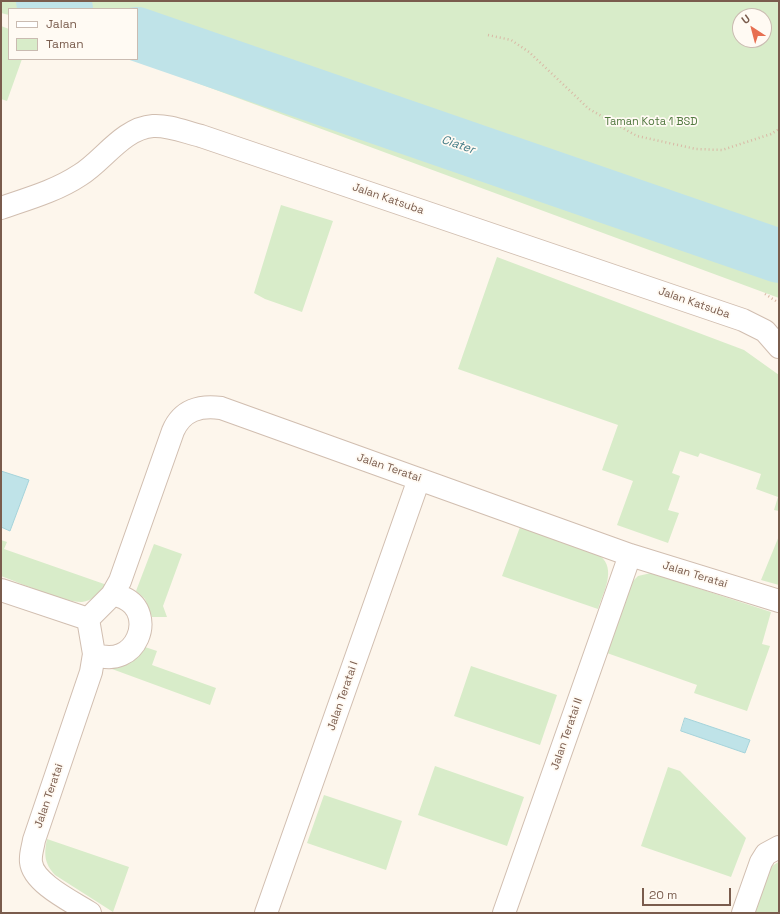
<!DOCTYPE html>
<style>
body{margin:0}
#map{position:relative;width:780px;height:914px;overflow:hidden;background:#fdf6ec;font-family:"Space Grotesk",sans-serif}
canvas{display:block}
.frame{position:absolute;inset:0;border:2px solid #7a5c4d;pointer-events:none}
.legend{position:absolute;left:8px;top:8px;width:130px;height:52px;box-sizing:border-box;background:#fffaf3;border:1px solid #cabbb1;margin:0;padding:5px 7px;list-style:none;font-size:12px;color:#7a5c4d}
.legend li{display:flex;align-items:center;gap:8px;height:20px}
.legend b{width:20px;border:1px solid #cabbb1}
.north{position:absolute;left:732px;top:8px;width:40px;height:40px;box-sizing:border-box;background:#fffaf3;border:1px solid #cabbb1;border-radius:50%;rotate:324deg;font-size:11px;font-weight:700;line-height:16px;text-align:center;color:#7a5c4d}
.north::after{content:'';display:block;margin:auto;width:14px;height:18px;background:#e76f51;clip-path:polygon(50% 0,100% 100%,50% 72%,0 100%)}
.scale{position:absolute;left:642px;top:888px;width:89px;height:18px;box-sizing:border-box;border:2px solid #7a5c4d;border-top:0;padding-left:5px;font-size:12px;line-height:14px;white-space:nowrap;color:#7a5c4d;-webkit-text-stroke:3px #fffaf3;paint-order:stroke}
</style>
<div id="map">
<canvas width="780" height="914"></canvas>
<div class="frame"></div>
<ul class="legend">
<li><b style="height:5px;background:#fff"></b>Jalan</li>
<li><b style="height:11px;background:#d8ecc9"></b>Taman</li>
</ul>
<div class="north">U</div>
<div class="scale">20 m</div>
</div>
<script>
const ctx = document.querySelector('canvas').getContext('2d');
ctx.lineJoin = 'round';
function paint(path, color) { ctx.fillStyle = color; ctx.fill(path, 'evenodd'); }
function stroke(path, color, width, dash) { ctx.strokeStyle = color; ctx.lineWidth = width; ctx.lineCap = dash ? 'butt' : 'round'; ctx.setLineDash(dash || []); ctx.stroke(path); }
function drawText(font, color, halo, rows, align = 'center') {
  ctx.font = font + ' "Space Grotesk",sans-serif'; ctx.lineWidth = 3.5; ctx.setLineDash([]); ctx.textBaseline = 'middle'; ctx.strokeStyle = halo; ctx.fillStyle = color; for (const [text, x, y, turn = 0] of rows) {
    ctx.save(); ctx.translate(x, y); ctx.rotate((+turn || 0) * Math.PI / 180); ctx.textAlign = isNaN(turn) ? turn : align; if (halo) ctx.strokeText(text, 0, 0); ctx.fillText(text, 0, 0); ctx.restore();
  }
}
paint(new Path2D(`
 M 1,1 L 779,1 L 779,298 L 132,59 L 137,59 L 137,9 L 9,9 L 9,15 L 1,13 ZM 740,16 L 764,16 L 764,40 L 740,40 Z
 M 1,26 L 9,29 L 9,59 L 22,59 L 7,101 L 1,99 Z
 M 281,205 L 333,221 L 302,312 L 265,299 L 254,293 Z
 M 497,257 L 744,350 L 779,375 L 779,511 L 774,510 L 778,497 L 756,489 L 761,474 L 700,453 L 698,457 L 680,451 L 672,473 L 680,476 L 668,510 L 679,513 L 668,543 L 617,525 L 633,481 L 602,470 L 618,425 L 458,369 Z
 M 520,527 L 600,556 C 617,569 603,593 598,609 L 502,576 Z
 M 779,536 L 779,585 L 761,580 Z
 M 1,540 L 7,542 L 4,549 L 107,585 C 101,593 92,601 82,602 C 67,603 17,582 1,576 Z
 M 154,544 L 182,554 L 163,606 L 167,617 L 152,617 L 145,599 L 136,591 Z
 M 651,573 L 771,612 L 762,644 L 770,646 L 747,711 L 694,693 L 697,685 L 607,653 L 632,582 L 638,576 Z
 M 145,647 L 157,651 L 152,665 L 216,688 L 210,705 L 112,669 L 130,661 Z
 M 471,666 L 557,695 L 540,745 L 454,716 Z
 M 435,766 L 524,797 L 507,846 L 418,815 Z
 M 668,767 L 680,771 L 746,838 L 731,877 L 641,846 Z
 M 324,795 L 402,821 L 386,870 L 307,843 Z
 M 47,839 L 129,867 L 113,912 L 55,875 C 44,863 44,854 47,839 Z
 M 779,862 L 779,913 L 753,913 C 757,899 764,867 779,862 Z`), '#d8ecc9');
const water = new Path2D(`
 M 1,471 L 29,480 L 10,531 L 1,527 Z
 M 685,718 L 750,740 L 745,753 L 681,731 Z`);
paint(water, '#bfe3e8');
stroke(water, '#a5d3da', 1);
stroke(new Path2D(`
 M 43,1 L 66,9
 M 137,34 L 779,256`), '#bfe3e8', 54);
const minor = new Path2D(`
 M 1,208 C 27,199 56,191 80,175 C 103,161 123,128 153,126 C 168,125 185,132 201,136 L 743,320 L 765,331 L 779,347
 M 1,590 L 88,619
 M 94,654 C 137,671 157,613 124,598 C 120,596 116,595 112,595
 M 90,913 C 73,902 33,883 31,862 C 30,855 33,847 34,840 L 91,672 L 94,654 L 88,619 L 112,595 L 120,581 L 173,431 C 182,410 200,405 221,408 L 630,555 L 779,601
 M 266,913 L 419,479
 M 504,913 L 630,555
 M 743,913 L 761,862 L 766,854 L 779,847`);
stroke(minor, '#d1beb0', 24);
stroke(new Path2D(`
 M 488,35 L 511,40 L 529,52 L 589,109 L 637,136 L 696,149 L 722,150 L 771,134 L 779,129
 M 765,294 L 779,303`), '#d9b8a5', 2.5, [1, 3]);
stroke(minor, '#fff', 22);
drawText('11px', '#537a41', '#fffaf3', [
 ["Taman Kota 1 BSD",651,122]
]);
drawText('11px', '#7a5c4d', '#fffaf3', [
 ["Jalan Katsuba",388,199,19],
 ["Jalan Katsuba",694,303,19],
 ["Jalan Teratai",389,468,19],
 ["Jalan Teratai",695,575,17],
 ["Jalan Teratai I",343,696,-71],
 ["Jalan Teratai II",567,734,-71],
 ["Jalan Teratai",49,796,-71]
]);
drawText('italic 12px', '#437c86', '#fffaf3', [
 ["Ciater",458,145,19]
]);
</script>
